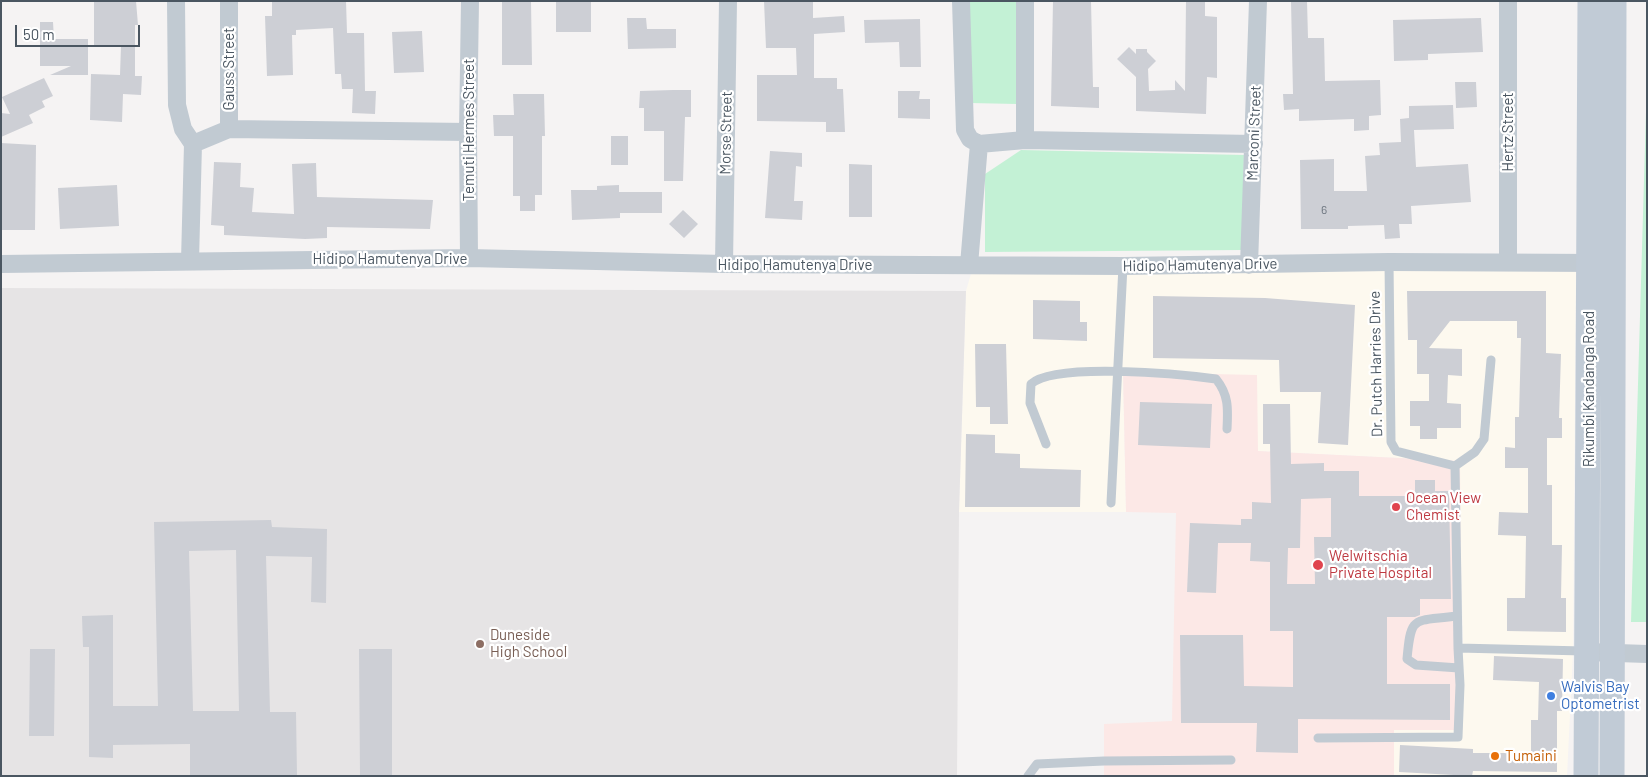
<!DOCTYPE html>
<style>
body{margin:0}
#map{position:relative;width:1648px;height:777px;overflow:hidden;background:#f5f3f3;font-family:Barlow,sans-serif}
canvas{display:block}
.frame{position:absolute;inset:0;border:2px solid #4a5661;pointer-events:none}
.scale{position:absolute;left:15px;top:25px;width:125px;height:22px;box-sizing:border-box;border:2px solid #4a5661;border-top:0;padding-left:6px;font-size:15px;line-height:18px;white-space:nowrap;color:#4a5661;-webkit-text-stroke:4px #fff;paint-order:stroke}
</style>
<div id="map">
<canvas width="1648" height="777"></canvas>
<div class="frame"></div>
<div class="scale">50 m</div>
</div>
<script>
const ctx = document.querySelector('canvas').getContext('2d');
ctx.lineJoin = 'round';
function paint(path, color) { ctx.fillStyle = color; ctx.fill(path, 'evenodd'); }
function stroke(path, color, width, dash) { ctx.strokeStyle = color; ctx.lineWidth = width; ctx.lineCap = dash ? 'butt' : 'round'; ctx.setLineDash(dash || []); ctx.stroke(path); }
function drawText(font, color, halo, rows, align = 'center') {
  ctx.font = font + ' Barlow,sans-serif'; ctx.lineWidth = 4.5; ctx.setLineDash([]); ctx.textBaseline = 'middle'; ctx.strokeStyle = halo; ctx.fillStyle = color; for (const [text, x, y, turn = 0] of rows) {
    ctx.save(); ctx.translate(x, y); ctx.rotate((+turn || 0) * Math.PI / 180); ctx.textAlign = isNaN(turn) ? turn : align; if (halo) ctx.strokeText(text, 0, 0); ctx.fillText(text, 0, 0); ctx.restore();
  }
}
paint(new Path2D(`
 M 975,260 L 1576,265 L 1573,653 L 1567,776 L 1394,776 L 1394,730 L 1462,729 L 1463,648 L 1459,461 L 1257,451 L 1123,373 L 1126,512 L 959,512 L 966,291 Z`), '#fdf9ef');
paint(new Path2D(`
 M 1,288 L 966,291 L 959,512 L 957,776 L 1,776 Z`), '#e6e4e5');
paint(new Path2D(`
 M 1123,372 L 1257,375 L 1258,451 L 1460,461 L 1462,730 L 1394,730 L 1394,776 L 1104,776 L 1104,724 L 1172,721 L 1176,513 L 1126,512 Z`), '#fce8e6');
paint(new Path2D(`
 M 969,1 L 1016,1 L 1017,104 L 970,103 Z
 M 1647,78 L 1647,622 L 1631,622 Z
 M 1021,150 L 1244,155 L 1242,250 L 985,252 L 985,174 Z`), '#c3f1d5');
paint(new Path2D(`
 M 94,1 L 136,1 L 138,25 L 135,25 L 135,76 L 142,76 L 141,95 L 123,94 L 122,122 L 90,120 L 91,74 L 120,75 L 121,46 L 94,46 Z
 M 272,1 L 346,1 L 347,33 L 364,33 L 365,91 L 376,91 L 375,114 L 352,113 L 353,89 L 342,89 L 341,74 L 335,74 L 333,28 L 296,30 L 296,35 L 292,35 L 293,75 L 267,76 L 265,16 L 272,16 Z
 M 502,1 L 531,1 L 532,65 L 502,65 Z
 M 556,1 L 591,1 L 591,32 L 556,32 Z
 M 764,1 L 813,1 L 813,18 L 844,16 L 845,32 L 814,34 L 814,78 L 837,78 L 837,89 L 843,89 L 845,132 L 826,132 L 826,122 L 757,121 L 757,75 L 797,75 L 796,48 L 766,48 Z
 M 1053,1 L 1091,1 L 1093,87 L 1099,87 L 1099,108 L 1051,106 Z
 M 1186,1 L 1205,1 L 1205,16 L 1217,17 L 1217,78 L 1207,77 L 1206,114 L 1136,111 L 1136,77 L 1117,59 L 1129,47 L 1136,54 L 1136,49 L 1147,49 L 1147,52 L 1156,61 L 1148,69 L 1149,91 L 1175,90 L 1175,80 L 1185,91 Z
 M 1291,1 L 1307,1 L 1308,38 L 1324,38 L 1325,81 L 1380,80 L 1381,115 L 1369,116 L 1369,130 L 1354,131 L 1354,119 L 1299,121 L 1299,109 L 1284,110 L 1283,94 L 1293,94 Z
 M 627,18 L 646,18 L 647,29 L 676,29 L 676,48 L 628,49 Z
 M 1481,18 L 1483,52 L 1428,54 L 1428,60 L 1394,61 L 1393,20 Z
 M 920,19 L 921,67 L 900,67 L 899,42 L 865,43 L 864,20 Z
 M 40,22 L 53,22 L 54,39 L 88,39 L 88,75 L 50,75 L 71,66 L 40,66 Z
 M 422,31 L 424,72 L 394,73 L 392,32 Z
 M 44,78 L 53,96 L 42,101 L 45,107 L 29,115 L 33,123 L 1,137 L 1,113 L 10,114 L 2,97 Z
 M 1455,82 L 1476,82 L 1477,107 L 1456,108 Z
 M 673,90 L 691,90 L 691,117 L 685,117 L 683,181 L 664,181 L 664,131 L 644,131 L 644,108 L 639,108 L 640,91 Z
 M 898,91 L 920,91 L 919,99 L 930,99 L 930,119 L 898,118 Z
 M 513,94 L 544,94 L 545,136 L 542,136 L 542,195 L 535,195 L 535,211 L 520,211 L 520,196 L 513,196 L 513,136 L 494,136 L 493,115 L 514,115 Z
 M 1453,105 L 1454,129 L 1414,130 L 1416,167 L 1468,164 L 1471,202 L 1411,206 L 1412,224 L 1399,224 L 1400,238 L 1385,239 L 1384,225 L 1348,226 L 1348,229 L 1301,229 L 1300,160 L 1334,159 L 1334,191 L 1367,191 L 1365,156 L 1380,155 L 1379,143 L 1401,142 L 1400,119 L 1409,118 L 1409,106 Z
 M 611,136 L 628,136 L 628,165 L 611,165 Z
 M 1,143 L 36,145 L 35,230 L 1,230 Z
 M 770,151 L 802,153 L 802,167 L 796,166 L 794,201 L 803,201 L 802,220 L 765,218 Z
 M 214,162 L 241,163 L 240,187 L 254,188 L 252,212 L 294,214 L 292,164 L 316,163 L 317,197 L 433,200 L 430,229 L 327,227 L 327,238 L 305,239 L 224,235 L 224,226 L 211,225 Z
 M 849,164 L 872,165 L 872,217 L 849,217 Z
 M 117,185 L 119,226 L 60,229 L 58,188 Z
 M 619,185 L 619,192 L 662,192 L 662,213 L 620,213 L 620,218 L 572,220 L 571,190 L 597,190 L 597,186 Z
 M 683,210 L 698,224 L 684,238 L 669,224 Z
 M 1407,291 L 1546,291 L 1546,353 L 1561,354 L 1559,418 L 1562,418 L 1562,438 L 1547,438 L 1547,485 L 1552,485 L 1552,545 L 1562,545 L 1561,598 L 1566,598 L 1566,632 L 1507,631 L 1507,598 L 1525,598 L 1526,536 L 1498,535 L 1499,512 L 1528,513 L 1528,468 L 1505,468 L 1505,447 L 1515,448 L 1515,417 L 1519,417 L 1521,338 L 1517,338 L 1517,321 L 1450,321 L 1429,348 L 1462,349 L 1462,376 L 1448,375 L 1447,403 L 1461,404 L 1461,428 L 1437,428 L 1437,439 L 1420,439 L 1420,426 L 1410,426 L 1410,401 L 1429,401 L 1429,374 L 1417,374 L 1417,340 L 1408,340 Z
 M 1153,296 L 1265,298 L 1355,305 L 1348,445 L 1318,443 L 1321,392 L 1280,392 L 1279,360 L 1153,358 Z
 M 1033,300 L 1080,301 L 1080,322 L 1087,322 L 1087,341 L 1033,339 Z
 M 975,344 L 1006,344 L 1008,424 L 990,424 L 990,407 L 976,407 Z
 M 1140,402 L 1212,404 L 1210,448 L 1138,445 Z
 M 1263,404 L 1290,404 L 1291,464 L 1324,463 L 1324,471 L 1359,471 L 1359,496 L 1415,496 L 1415,480 L 1435,480 L 1435,491 L 1449,491 L 1451,599 L 1420,599 L 1420,615 L 1415,617 L 1387,617 L 1387,684 L 1450,684 L 1450,720 L 1298,719 L 1298,753 L 1256,752 L 1257,723 L 1181,723 L 1180,635 L 1243,635 L 1244,686 L 1293,687 L 1293,631 L 1270,631 L 1270,562 L 1250,561 L 1251,543 L 1218,543 L 1216,593 L 1187,592 L 1190,523 L 1241,525 L 1241,519 L 1252,519 L 1252,502 L 1271,503 L 1270,444 L 1263,444 ZM 1331,498 L 1331,537 L 1314,537 L 1315,584 L 1287,584 L 1288,548 L 1300,548 L 1301,499 Z
 M 966,434 L 995,435 L 995,453 L 1020,454 L 1020,468 L 1081,470 L 1080,507 L 965,507 Z
 M 271,520 L 272,527 L 327,529 L 326,603 L 311,602 L 312,557 L 266,556 L 270,712 L 296,712 L 297,776 L 190,776 L 190,744 L 113,745 L 113,758 L 89,757 L 89,647 L 83,647 L 82,616 L 113,615 L 113,706 L 158,706 L 154,522 ZM 236,550 L 239,711 L 193,711 L 189,551 Z
 M 30,649 L 55,649 L 54,736 L 29,736 Z
 M 359,649 L 392,649 L 392,776 L 360,776 Z
 M 1494,656 L 1563,659 L 1562,711 L 1557,711 L 1557,772 L 1473,771 L 1472,776 L 1399,772 L 1400,745 L 1473,749 L 1473,753 L 1531,753 L 1531,720 L 1538,720 L 1539,682 L 1493,680 Z`), '#cdcfd5');
stroke(new Path2D(`
 M 1389,262 L 1391,442 L 1396,451 L 1455,466 L 1458,648 L 1584,651
 M 1046,444 L 1030,403 L 1031,384 C 1055,362 1181,374 1216,379 C 1229,395 1228,409 1227,429
 M 1455,466 L 1475,452 L 1484,439 L 1491,360
 M 1111,503 L 1123,266
 M 1456,616 C 1413,622 1411,614 1407,659 L 1416,665 L 1459,668
 M 1318,738 L 1458,737 L 1460,685 L 1458,648
 M 1028,776 L 1037,764 L 1104,761 L 1231,760`), '#c1cad2', 9);
stroke(new Path2D(`
 M 176,1 L 177,105 L 183,129 L 193,144 L 190,261
 M 961,1 L 965,130 L 970,139 L 979,144 L 1025,140 L 1254,144
 M 1025,1 L 1025,140
 M 1508,1 L 1508,262
 M 229,129 L 468,132
 M 193,144 L 229,129 L 229,1
 M 469,258 L 468,132 L 470,1
 M 1,264 L 469,258 L 724,264 L 1123,266 L 1389,262 L 1600,263
 M 724,264 L 728,1
 M 969,265 L 979,144
 M 1249,265 L 1258,1
 M 1587,652 L 1647,654`), '#c1cad2', 18);
stroke(new Path2D(`
 M 1586,776 L 1590,1
 M 1612,776 L 1614,1`), '#c1cbd6', 25);
for (const [x, y, r, color] of [
 [1396,507,5,"#e0444e"],
 [1318,565,6,"#e0444e"],
 [480,644,5,"#8d6e63"],
 [1551,696,5,"#3f7fe0"],
 [1495,756,5,"#e8710a"]
]) { const dot = new Path2D(); dot.arc(x, y, r, 0, 2 * Math.PI); ctx.fillStyle = color; ctx.fill(dot); stroke(dot, '#fff', 2); }
drawText('12px', '#6b747e', null, [
 ["6",1324,210]
]);
drawText('15px', '#4a5661', '#fff', [
 ["Gauss Street",229,69,-90],
 ["Temuti Hermes Street",469,130,-90],
 ["Hertz Street",1508,132,-90],
 ["Morse Street",726,133,-89],
 ["Marconi Street",1254,133,-88],
 ["Hidipo Hamutenya Drive",390,259],
 ["Hidipo Hamutenya Drive",795,265],
 ["Hidipo Hamutenya Drive",1200,265,-1],
 ["Dr. Putch Harries Drive",1376,364,-91],
 ["Rikumbi Kandanga Road",1589,389,-90]
]);
drawText('15px', '#be3a42', '#fff', [
 ["Ocean View",1406,498],
 ["Chemist",1406,515],
 ["Welwitschia",1329,556],
 ["Private Hospital",1329,573]
], 'left');
drawText('15px', '#785e54', '#fff', [
 ["Duneside",490,635],
 ["High School",490,652]
], 'left');
drawText('15px', '#366cbe', '#fff', [
 ["Walvis Bay",1561,687],
 ["Optometrist",1561,704]
], 'left');
drawText('15px', '#c56008', '#fff', [
 ["Tumaini",1505,756]
], 'left');
</script>
